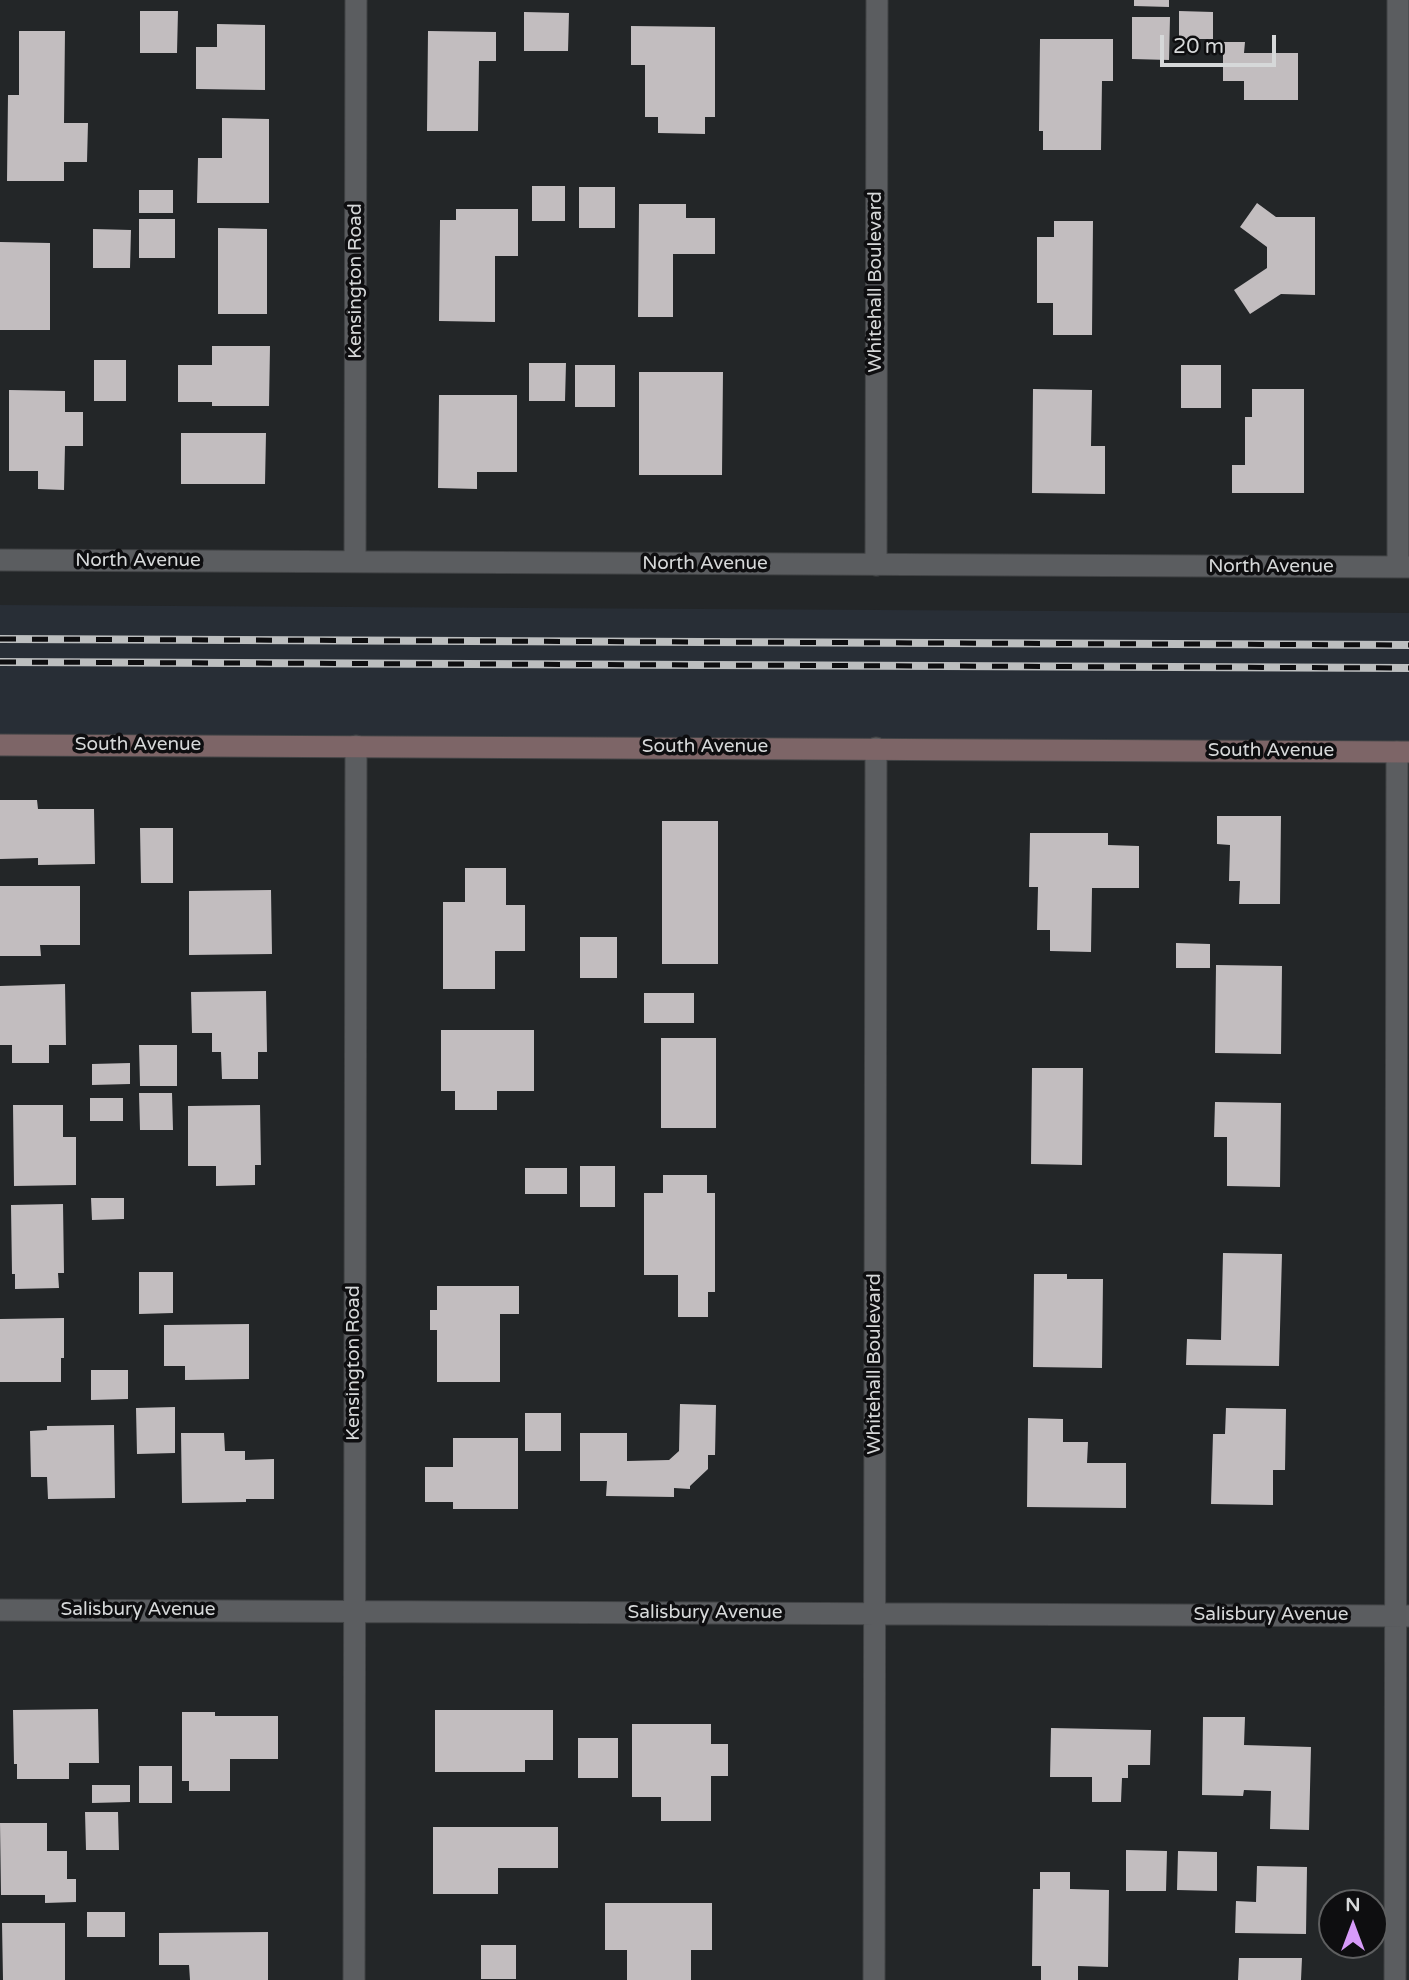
<!DOCTYPE html>
<style>
body{margin:0}
#map{position:relative;width:1409px;height:1980px;overflow:hidden;background:#232628;font-family:"Varela Round",sans-serif}
canvas{display:block}
.north{position:absolute;left:1318px;top:1889px;width:70px;height:70px;box-sizing:border-box;background:#0e0e10;border:2px solid #5e5f60;border-radius:50%;rotate:0deg;font-size:19px;font-weight:700;line-height:28px;text-align:center;color:#d6d8d9}
.north::after{content:'';display:block;margin:auto;width:24px;height:32px;background:#d79bf9;clip-path:polygon(50% 0,100% 100%,50% 72%,0 100%)}
.scale{position:absolute;left:1160px;top:35px;width:116px;height:32px;box-sizing:border-box;border:4px solid #d6d8d9;border-top:0;padding-left:9px;font-size:21px;line-height:24px;white-space:nowrap;color:#d6d8d9;-webkit-text-stroke:5px #0e0e10;paint-order:stroke}
</style>
<div id="map">
<canvas width="1409" height="1980"></canvas>
<div class="north">N</div>
<div class="scale">20 m</div>
</div>
<script>
const ctx = document.querySelector('canvas').getContext('2d');
ctx.lineJoin = 'round';
function paint(path, color) { ctx.fillStyle = color; ctx.fill(path, 'evenodd'); }
function stroke(path, color, width, dash) { ctx.strokeStyle = color; ctx.lineWidth = width; ctx.lineCap = dash ? 'butt' : 'round'; ctx.setLineDash(dash || []); ctx.stroke(path); }
function drawText(font, color, halo, rows, align = 'center') {
  ctx.font = font + ' "Varela Round",sans-serif'; ctx.lineWidth = 7; ctx.setLineDash([]); ctx.textBaseline = 'middle'; ctx.strokeStyle = halo; ctx.fillStyle = color; for (const [text, x, y, turn = 0] of rows) {
    ctx.save(); ctx.translate(x, y); ctx.rotate((+turn || 0) * Math.PI / 180); ctx.textAlign = isNaN(turn) ? turn : align; if (halo) ctx.strokeText(text, 0, 0); ctx.fillText(text, 0, 0); ctx.restore();
  }
}
paint(new Path2D(`
 M 0,605 L 1409,613 L 1409,753 L 0,751 Z`), '#282e36');
paint(new Path2D(`
 M 1134,0 L 1169,0 L 1169,7 L 1134,6 Z
 M 140,11 L 178,11 L 177,53 L 140,53 Z
 M 1179,11 L 1213,12 L 1213,39 L 1179,39 Z
 M 524,12 L 569,13 L 568,51 L 524,51 Z
 M 1132,17 L 1170,17 L 1169,60 L 1132,59 Z
 M 217,24 L 265,25 L 265,90 L 196,89 L 196,47 L 217,47 Z
 M 631,26 L 715,27 L 715,117 L 705,117 L 705,134 L 658,133 L 658,117 L 645,117 L 645,65 L 631,65 Z
 M 19,31 L 65,31 L 64,123 L 88,123 L 87,162 L 64,162 L 64,181 L 7,181 L 8,95 L 19,95 Z
 M 428,31 L 496,32 L 496,61 L 479,61 L 478,131 L 427,131 Z
 M 1040,39 L 1113,39 L 1113,81 L 1102,81 L 1101,150 L 1043,150 L 1043,131 L 1039,131 Z
 M 1223,42 L 1245,42 L 1244,53 L 1298,53 L 1298,100 L 1244,100 L 1244,81 L 1223,81 Z
 M 222,118 L 269,119 L 269,203 L 197,203 L 198,158 L 222,158 Z
 M 532,186 L 565,186 L 565,221 L 532,221 Z
 M 579,187 L 615,187 L 615,228 L 579,228 Z
 M 139,190 L 173,190 L 173,213 L 139,213 Z
 M 1257,203 L 1276,217 L 1315,217 L 1315,295 L 1281,294 L 1250,314 L 1234,290 L 1267,268 L 1267,247 L 1240,227 Z
 M 639,204 L 686,204 L 686,218 L 715,218 L 715,254 L 673,254 L 673,317 L 638,317 Z
 M 456,209 L 518,209 L 518,256 L 495,256 L 495,322 L 439,321 L 440,220 L 456,220 Z
 M 139,219 L 175,219 L 175,258 L 139,258 Z
 M 1054,221 L 1093,221 L 1092,335 L 1053,335 L 1053,303 L 1037,303 L 1037,237 L 1054,237 Z
 M 218,228 L 267,229 L 267,314 L 218,314 Z
 M 93,229 L 131,230 L 130,268 L 93,268 Z
 M 0,242 L 50,243 L 50,330 L 0,330 Z
 M 212,346 L 270,346 L 269,406 L 212,406 L 212,402 L 178,402 L 178,365 L 212,365 Z
 M 94,360 L 126,360 L 126,401 L 94,401 Z
 M 529,363 L 566,363 L 565,401 L 529,401 Z
 M 575,365 L 615,365 L 615,407 L 575,407 Z
 M 1181,365 L 1221,365 L 1221,408 L 1181,408 Z
 M 639,372 L 723,372 L 722,475 L 639,475 Z
 M 1033,389 L 1092,390 L 1091,446 L 1105,446 L 1105,494 L 1032,493 Z
 M 1252,389 L 1304,389 L 1304,493 L 1232,493 L 1232,465 L 1245,465 L 1245,417 L 1252,417 Z
 M 9,390 L 65,391 L 65,412 L 83,412 L 83,446 L 65,446 L 64,490 L 38,489 L 38,471 L 9,471 Z
 M 439,395 L 517,395 L 517,472 L 477,472 L 477,489 L 438,488 Z
 M 181,433 L 266,433 L 265,484 L 181,484 Z
 M 0,800 L 37,800 L 38,809 L 94,809 L 95,864 L 38,865 L 38,858 L 0,859 Z
 M 1217,816 L 1281,816 L 1280,904 L 1239,904 L 1240,881 L 1229,881 L 1230,845 L 1217,844 Z
 M 662,821 L 718,821 L 718,964 L 662,964 Z
 M 140,828 L 173,828 L 173,883 L 141,883 Z
 M 1030,833 L 1108,833 L 1108,845 L 1139,846 L 1139,888 L 1092,888 L 1091,952 L 1050,951 L 1050,930 L 1037,930 L 1038,887 L 1029,887 Z
 M 465,868 L 506,868 L 506,905 L 525,905 L 525,951 L 495,951 L 495,989 L 443,989 L 443,902 L 465,902 Z
 M 0,886 L 80,886 L 80,945 L 40,945 L 41,956 L 0,956 Z
 M 271,890 L 272,954 L 189,955 L 189,891 Z
 M 580,937 L 617,937 L 617,978 L 580,978 Z
 M 1176,943 L 1210,944 L 1210,968 L 1176,968 Z
 M 1216,965 L 1282,966 L 1281,1054 L 1215,1053 Z
 M 65,984 L 66,1045 L 49,1045 L 49,1063 L 12,1063 L 12,1045 L 0,1045 L 0,986 Z
 M 266,991 L 267,1052 L 258,1052 L 258,1079 L 222,1079 L 221,1052 L 212,1052 L 212,1033 L 192,1033 L 191,992 Z
 M 644,993 L 694,993 L 694,1023 L 644,1023 Z
 M 441,1030 L 534,1030 L 534,1091 L 497,1091 L 497,1110 L 455,1110 L 455,1091 L 441,1091 Z
 M 661,1038 L 716,1038 L 716,1128 L 661,1128 Z
 M 139,1045 L 177,1045 L 177,1086 L 140,1086 Z
 M 130,1063 L 130,1084 L 92,1085 L 92,1064 Z
 M 1032,1068 L 1083,1068 L 1082,1165 L 1031,1164 Z
 M 139,1093 L 172,1093 L 173,1130 L 140,1130 Z
 M 90,1098 L 123,1098 L 123,1121 L 90,1121 Z
 M 1215,1102 L 1281,1103 L 1280,1187 L 1227,1186 L 1227,1137 L 1214,1137 Z
 M 13,1105 L 63,1105 L 63,1137 L 76,1137 L 76,1185 L 14,1186 Z
 M 260,1105 L 261,1165 L 255,1165 L 255,1185 L 216,1186 L 216,1166 L 188,1166 L 188,1106 Z
 M 580,1166 L 615,1166 L 615,1207 L 580,1207 Z
 M 525,1168 L 567,1168 L 567,1194 L 525,1194 Z
 M 663,1175 L 707,1175 L 707,1193 L 715,1193 L 715,1292 L 708,1292 L 708,1317 L 678,1317 L 678,1275 L 644,1275 L 644,1193 L 663,1193 Z
 M 91,1198 L 124,1198 L 124,1219 L 92,1220 Z
 M 63,1204 L 64,1273 L 58,1273 L 59,1288 L 15,1289 L 15,1274 L 12,1274 L 11,1205 Z
 M 1223,1253 L 1282,1254 L 1279,1366 L 1186,1365 L 1187,1339 L 1221,1340 Z
 M 139,1272 L 173,1272 L 173,1313 L 139,1314 Z
 M 1034,1274 L 1067,1274 L 1067,1279 L 1103,1279 L 1102,1368 L 1033,1367 Z
 M 437,1286 L 519,1286 L 519,1314 L 500,1314 L 500,1382 L 437,1382 L 437,1330 L 430,1330 L 430,1310 L 437,1310 Z
 M 64,1318 L 64,1358 L 61,1358 L 61,1382 L 0,1382 L 0,1319 Z
 M 249,1324 L 249,1379 L 185,1380 L 185,1366 L 164,1366 L 164,1325 Z
 M 91,1370 L 128,1370 L 128,1399 L 91,1400 Z
 M 680,1404 L 716,1405 L 715,1455 L 708,1455 L 708,1469 L 690,1486 L 690,1489 L 674,1488 L 674,1497 L 606,1496 L 607,1481 L 580,1481 L 580,1433 L 627,1433 L 627,1461 L 669,1460 L 679,1451 Z
 M 175,1407 L 175,1453 L 137,1454 L 136,1408 Z
 M 1226,1408 L 1286,1409 L 1285,1470 L 1273,1470 L 1273,1505 L 1211,1504 L 1213,1434 L 1225,1434 Z
 M 525,1413 L 561,1413 L 561,1451 L 525,1451 Z
 M 1028,1418 L 1063,1419 L 1063,1442 L 1088,1442 L 1087,1463 L 1126,1463 L 1126,1508 L 1027,1507 Z
 M 114,1425 L 115,1498 L 48,1499 L 47,1477 L 31,1477 L 30,1431 L 47,1430 L 47,1426 Z
 M 181,1433 L 224,1433 L 225,1451 L 245,1451 L 245,1460 L 274,1459 L 274,1499 L 246,1499 L 246,1502 L 182,1503 Z
 M 453,1438 L 518,1438 L 518,1509 L 453,1509 L 453,1502 L 425,1502 L 425,1467 L 453,1467 Z
 M 98,1709 L 99,1763 L 69,1763 L 69,1779 L 17,1779 L 17,1764 L 14,1764 L 13,1710 Z
 M 435,1710 L 553,1710 L 553,1760 L 525,1760 L 525,1772 L 435,1772 Z
 M 182,1712 L 215,1712 L 215,1716 L 278,1716 L 278,1759 L 230,1759 L 230,1791 L 189,1791 L 189,1781 L 182,1781 Z
 M 1203,1717 L 1245,1717 L 1244,1745 L 1311,1747 L 1309,1830 L 1270,1829 L 1271,1791 L 1244,1790 L 1243,1796 L 1202,1795 Z
 M 632,1724 L 711,1724 L 711,1744 L 728,1744 L 728,1776 L 711,1776 L 711,1821 L 661,1821 L 661,1797 L 632,1797 Z
 M 1051,1728 L 1151,1730 L 1150,1765 L 1128,1765 L 1128,1778 L 1122,1778 L 1121,1802 L 1092,1802 L 1092,1777 L 1050,1777 Z
 M 578,1738 L 618,1738 L 618,1778 L 578,1778 Z
 M 139,1766 L 172,1766 L 172,1803 L 139,1803 Z
 M 92,1785 L 130,1785 L 130,1802 L 92,1803 Z
 M 85,1812 L 118,1812 L 119,1850 L 86,1850 Z
 M 0,1823 L 47,1823 L 47,1851 L 67,1851 L 67,1879 L 76,1879 L 76,1902 L 45,1903 L 45,1895 L 1,1895 Z
 M 433,1827 L 558,1827 L 558,1868 L 498,1868 L 498,1894 L 433,1894 Z
 M 1126,1850 L 1167,1851 L 1166,1891 L 1126,1891 Z
 M 1178,1851 L 1217,1852 L 1217,1891 L 1177,1890 Z
 M 1257,1866 L 1307,1867 L 1306,1934 L 1235,1933 L 1236,1901 L 1256,1902 Z
 M 1040,1872 L 1070,1872 L 1070,1889 L 1109,1890 L 1108,1967 L 1078,1966 L 1078,1980 L 1041,1980 L 1041,1966 L 1032,1966 L 1033,1889 L 1040,1889 Z
 M 605,1903 L 712,1903 L 712,1950 L 691,1950 L 691,1980 L 627,1980 L 627,1950 L 605,1950 Z
 M 87,1912 L 125,1912 L 125,1937 L 87,1937 Z
 M 2,1923 L 65,1923 L 65,1980 L 3,1980 Z
 M 268,1932 L 268,1980 L 190,1980 L 189,1965 L 159,1965 L 159,1933 Z
 M 481,1945 L 516,1945 L 516,1979 L 481,1979 Z
 M 1239,1958 L 1302,1958 L 1301,1980 L 1238,1980 Z`), '#c2bdbf');
const street = new Path2D(`
 M 0,560 L 1409,567
 M 355,562 L 356,0
 M 876,565 L 877,0
 M 1398,567 L 1398,0
 M 0,1610 L 1409,1616
 M 354,1980 L 356,746
 M 874,1980 L 876,748
 M 1395,1980 L 1397,752`);
const secondary = new Path2D(`
 M 0,745 L 1409,752`);
stroke(street, '#414345', 23);
stroke(secondary, '#414345', 23);
stroke(street, '#5b5d60', 21);
stroke(secondary, '#7d6567', 21);
const rail = new Path2D(`
 M 0,639 L 1409,645
 M 0,662 L 1409,668`);
stroke(rail, '#bcbebf', 8);
stroke(rail, '#0e0e10', 5, [16]);
drawText('19px', '#d6d8d9', '#0e0e10', [
 ["Kensington Road",356,281,-90],
 ["Whitehall Boulevard",876,282,-90],
 ["North Avenue",138,561],
 ["North Avenue",705,564],
 ["North Avenue",1271,567],
 ["South Avenue",138,745],
 ["South Avenue",705,747],
 ["South Avenue",1271,751],
 ["Kensington Road",354,1363,-90],
 ["Whitehall Boulevard",875,1364,-90],
 ["Salisbury Avenue",138,1610],
 ["Salisbury Avenue",705,1613],
 ["Salisbury Avenue",1271,1615]
]);
</script>
